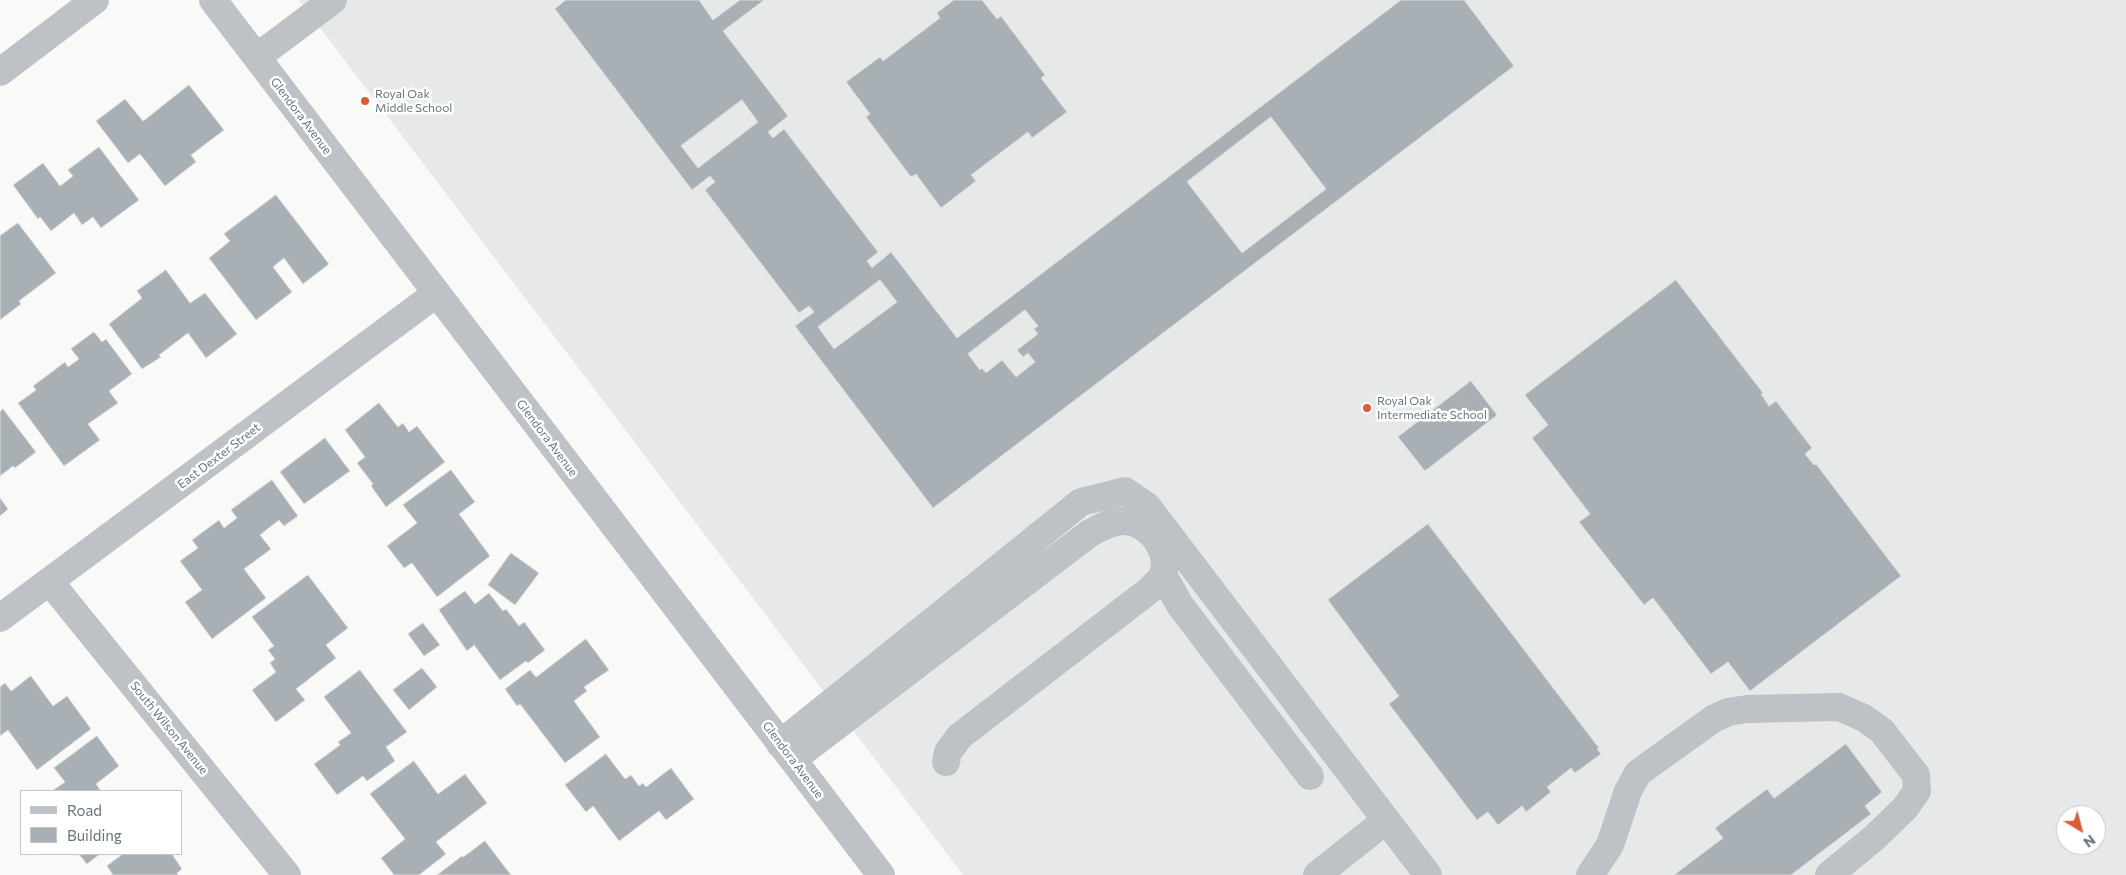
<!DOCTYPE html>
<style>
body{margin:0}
#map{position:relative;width:2126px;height:875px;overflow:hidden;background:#f9f9f7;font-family:Commissioner,sans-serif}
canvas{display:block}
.legend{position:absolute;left:20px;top:790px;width:162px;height:65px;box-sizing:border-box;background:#fff;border:1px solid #c2c7cc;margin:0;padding:6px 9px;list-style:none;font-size:15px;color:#667480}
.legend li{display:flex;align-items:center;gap:10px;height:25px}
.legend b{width:25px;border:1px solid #c2c7cc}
.north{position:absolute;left:2056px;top:805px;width:50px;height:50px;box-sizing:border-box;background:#fff;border:1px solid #c2c7cc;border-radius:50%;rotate:143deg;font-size:14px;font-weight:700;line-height:20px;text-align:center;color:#667480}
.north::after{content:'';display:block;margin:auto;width:18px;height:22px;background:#d95c36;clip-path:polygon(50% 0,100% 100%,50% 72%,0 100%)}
</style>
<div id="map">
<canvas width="2126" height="875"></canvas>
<ul class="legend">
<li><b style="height:6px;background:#bec2c6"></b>Road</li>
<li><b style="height:14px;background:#a8b0b6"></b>Building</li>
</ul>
<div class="north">N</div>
</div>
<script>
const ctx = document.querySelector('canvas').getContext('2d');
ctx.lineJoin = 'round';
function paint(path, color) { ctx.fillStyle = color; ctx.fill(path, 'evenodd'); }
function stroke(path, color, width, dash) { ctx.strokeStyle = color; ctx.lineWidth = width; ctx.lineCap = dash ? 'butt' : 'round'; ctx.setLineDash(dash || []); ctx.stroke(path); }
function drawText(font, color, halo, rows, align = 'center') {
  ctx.font = font + ' Commissioner,sans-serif'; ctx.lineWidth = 5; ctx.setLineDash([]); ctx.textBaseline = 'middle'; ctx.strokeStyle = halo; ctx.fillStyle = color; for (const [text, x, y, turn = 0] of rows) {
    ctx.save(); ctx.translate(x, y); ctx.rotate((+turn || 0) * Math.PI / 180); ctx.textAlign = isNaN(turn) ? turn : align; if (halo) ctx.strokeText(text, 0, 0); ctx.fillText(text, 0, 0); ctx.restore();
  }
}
paint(new Path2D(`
 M 299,0 L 2126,0 L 2126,875 L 963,875 ZM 2066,815 L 2096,815 L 2096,845 L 2066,845 Z`), '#e7e8e8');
const building = new Path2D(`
 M 566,0 L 699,0 L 713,20 L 740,0 L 764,0 L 723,31 L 788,116 L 768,132 L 773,138 L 784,129 L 878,252 L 867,261 L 872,268 L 891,252 L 957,338 L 1401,0 L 1464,0 L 1514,66 L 933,508 L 795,326 L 814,312 L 809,306 L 799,313 L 705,190 L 715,182 L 710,176 L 692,190 L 555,9 ZM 742,100 L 758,122 L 698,168 L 681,146 ZM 1271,117 L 1326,189 L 1242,253 L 1187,182 ZM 880,280 L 897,302 L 834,349 L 818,327 ZM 1025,310 L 1038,326 L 1034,329 L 1038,334 L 1017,350 L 1023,357 L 1028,353 L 1035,362 L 1016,377 L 1002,360 L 986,373 L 982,368 L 980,370 L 968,354 Z
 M 954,0 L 982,0 L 997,19 L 1001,16 L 1045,75 L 1041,78 L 1067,112 L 1032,138 L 1028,132 L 971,175 L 976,181 L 941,208 L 916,174 L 911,177 L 866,117 L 870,114 L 846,82 L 880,57 L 883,61 L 940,18 L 937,13 Z
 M 189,85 L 224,130 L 191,155 L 196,162 L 165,186 L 140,154 L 128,163 L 96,121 L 125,99 L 143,121 Z
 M 99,147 L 139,200 L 101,228 L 93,217 L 82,225 L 74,213 L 51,231 L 40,217 L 38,219 L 13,185 L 43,163 L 60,186 L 73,176 L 68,170 Z
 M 276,195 L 329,264 L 303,284 L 284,258 L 273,267 L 292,292 L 256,320 L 209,258 L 230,241 L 224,234 Z
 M 18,223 L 56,273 L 19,301 L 21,304 L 0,320 L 0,236 Z
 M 166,270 L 190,303 L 205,293 L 237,334 L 206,358 L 188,333 L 159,355 L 161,357 L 142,369 L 109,324 L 142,298 L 137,291 Z
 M 1676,280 L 1763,393 L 1761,394 L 1769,406 L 1776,401 L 1812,448 L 1805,454 L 1814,465 L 1816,464 L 1901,576 L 1750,691 L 1728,662 L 1711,674 L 1653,598 L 1644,605 L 1579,522 L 1590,514 L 1532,438 L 1548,425 L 1525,395 Z
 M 94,332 L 102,342 L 106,339 L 132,374 L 109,391 L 118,403 L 88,424 L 100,440 L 64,466 L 18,403 L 36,390 L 33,386 L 65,362 L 68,367 L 79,359 L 71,349 Z
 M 1471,381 L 1497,415 L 1425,471 L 1398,437 Z
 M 379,403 L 398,427 L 403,423 L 409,432 L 417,426 L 445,462 L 386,507 L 371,486 L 373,484 L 357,463 L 365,457 L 345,430 Z
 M 3,409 L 36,452 L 15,468 L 13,466 L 0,476 L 0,412 Z
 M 325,438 L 350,471 L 304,504 L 280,472 Z
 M 451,470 L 475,502 L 459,514 L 490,556 L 437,597 L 412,563 L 404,568 L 387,546 L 417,523 L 403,505 Z
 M 272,480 L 298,516 L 284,526 L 279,520 L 260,535 L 271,549 L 244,569 L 266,598 L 212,639 L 185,602 L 202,590 L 180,561 L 198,548 L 192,540 L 219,520 L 224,528 L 237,518 L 231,510 Z
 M 0,498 L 8,509 L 0,516 Z
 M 1428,524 L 1599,748 L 1597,749 L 1601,754 L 1575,773 L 1571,768 L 1547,787 L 1551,792 L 1526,812 L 1522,806 L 1498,825 L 1488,812 L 1477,820 L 1389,704 L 1399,696 L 1328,600 Z
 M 511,553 L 539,573 L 515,605 L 488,585 Z
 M 308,575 L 348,628 L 326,645 L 336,658 L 296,689 L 305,700 L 276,722 L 252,690 L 276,672 L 270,663 L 275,659 L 268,650 L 274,646 L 252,617 Z
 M 465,591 L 475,604 L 489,593 L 503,611 L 506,609 L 519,626 L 524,622 L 545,650 L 528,663 L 526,661 L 500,680 L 474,645 L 467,651 L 439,610 Z
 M 423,623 L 440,645 L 424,656 L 408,634 Z
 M 586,639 L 609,670 L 584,687 L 587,691 L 574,701 L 600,737 L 565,763 L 520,704 L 517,706 L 505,689 L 530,670 L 536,677 Z
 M 422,668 L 437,687 L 409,710 L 393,690 Z
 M 360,670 L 407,732 L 386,747 L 395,761 L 367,781 L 363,776 L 337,795 L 314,764 L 340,745 L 338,742 L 351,733 L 324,697 Z
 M 31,676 L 53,706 L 67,696 L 91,729 L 37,770 L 8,730 L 0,736 L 0,687 L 5,683 L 11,691 Z
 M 97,736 L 119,766 L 96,784 L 101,791 L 52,791 L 65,782 L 54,768 Z
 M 1846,744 L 1882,792 L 1865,806 L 1871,814 L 1791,875 L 1674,875 L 1723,838 L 1715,828 L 1767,789 L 1774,798 Z
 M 606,754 L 625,779 L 631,775 L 639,786 L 643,783 L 646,787 L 671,768 L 694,799 L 666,820 L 659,811 L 619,841 L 593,806 L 586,812 L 565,785 Z
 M 414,761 L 438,794 L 465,774 L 487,803 L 436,842 L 446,854 L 419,875 L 394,875 L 381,858 L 405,839 L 370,794 Z
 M 485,841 L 511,875 L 437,875 L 462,856 L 463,857 Z
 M 79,854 L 100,854 L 87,864 Z
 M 123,854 L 172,854 L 182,869 L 177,873 L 178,875 L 113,875 L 107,866 Z`);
paint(building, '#a8b0b6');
stroke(building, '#dbdbd9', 1);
stroke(new Path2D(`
 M 213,0 L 881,875
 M 257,57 L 333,0
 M 0,72 L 95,0
 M 1163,575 L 1180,605 L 1310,776
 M 50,582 L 287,875
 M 0,618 L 437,293
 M 780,744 L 1081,502 L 1125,491 L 1147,506 L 1428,875
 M 793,759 L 1090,533 C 1100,528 1109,522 1122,521 C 1146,519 1172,550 1163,574 C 1162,579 1155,584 1151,589 L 960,736 L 948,752 L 946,762
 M 1317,875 L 1385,821
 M 1590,875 L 1610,845 L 1628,791 L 1638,773 L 1713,719 L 1728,712 L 1747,709 L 1839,707 L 1864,718 L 1882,731 L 1916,775 L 1917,791 L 1905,808 L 1874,838 L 1829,875`), '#bec2c6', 28);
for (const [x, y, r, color] of [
 [365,101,5,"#d95c36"],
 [1367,408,5,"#d95c36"]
]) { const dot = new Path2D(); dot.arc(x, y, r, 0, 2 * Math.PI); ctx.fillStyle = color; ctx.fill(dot); stroke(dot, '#fff', 2); }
drawText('12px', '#667480', '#fff', [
 ["Royal Oak",375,94],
 ["Middle School",375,108],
 ["Royal Oak",1377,401],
 ["Intermediate School",1377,415]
], 'left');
drawText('12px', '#667480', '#fff', [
 ["Glendora Avenue",301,116,53],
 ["Glendora Avenue",547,438,53],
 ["East Dexter Street",219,456,-37],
 ["South Wilson Avenue",169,728,51],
 ["Glendora Avenue",793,760,53]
]);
</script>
